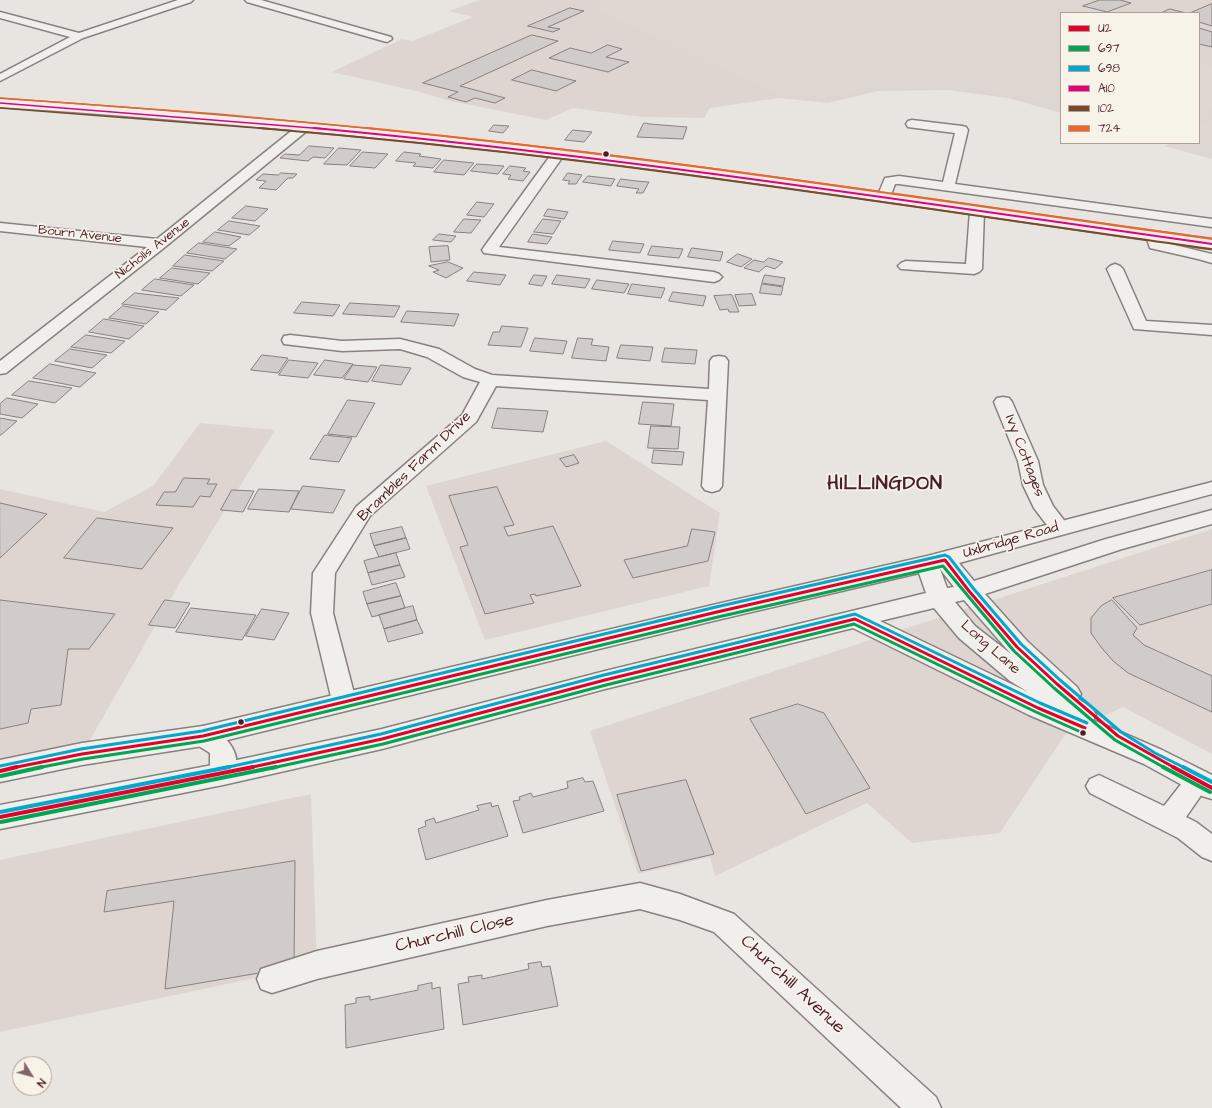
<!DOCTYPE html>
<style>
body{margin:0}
#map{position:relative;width:1212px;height:1108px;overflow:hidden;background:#e8e5e0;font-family:"Architects Daughter",sans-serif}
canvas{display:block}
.legend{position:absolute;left:1060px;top:12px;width:140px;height:132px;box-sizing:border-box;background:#f7f3e8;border:1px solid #b29e9c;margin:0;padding:5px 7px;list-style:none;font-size:12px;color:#4a1f2b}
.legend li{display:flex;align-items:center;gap:8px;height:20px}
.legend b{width:20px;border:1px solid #b29e9c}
.north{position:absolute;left:12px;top:1056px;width:40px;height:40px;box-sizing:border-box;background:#f7f3e8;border:1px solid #b29e9c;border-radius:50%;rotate:127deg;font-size:11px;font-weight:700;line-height:16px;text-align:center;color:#4a1f2b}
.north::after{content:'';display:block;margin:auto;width:14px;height:18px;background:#81646a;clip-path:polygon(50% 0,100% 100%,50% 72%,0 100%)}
</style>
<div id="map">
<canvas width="1212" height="1108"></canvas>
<ul class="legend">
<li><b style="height:5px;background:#e4002b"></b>U2</li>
<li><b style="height:5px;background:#00a651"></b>697</li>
<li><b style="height:5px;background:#00a9ce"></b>698</li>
<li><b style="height:5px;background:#e5007d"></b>A10</li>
<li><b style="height:5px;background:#7a4b2a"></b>102</li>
<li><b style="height:5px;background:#f26522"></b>724</li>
</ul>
<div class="north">N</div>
</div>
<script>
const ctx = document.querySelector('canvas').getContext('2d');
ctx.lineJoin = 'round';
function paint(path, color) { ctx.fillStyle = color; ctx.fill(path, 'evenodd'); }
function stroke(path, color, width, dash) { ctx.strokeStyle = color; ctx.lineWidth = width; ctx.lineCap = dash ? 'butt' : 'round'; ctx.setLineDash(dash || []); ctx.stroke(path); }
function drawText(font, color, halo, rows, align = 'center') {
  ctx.font = font + ' "Architects Daughter",sans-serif'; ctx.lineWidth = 3.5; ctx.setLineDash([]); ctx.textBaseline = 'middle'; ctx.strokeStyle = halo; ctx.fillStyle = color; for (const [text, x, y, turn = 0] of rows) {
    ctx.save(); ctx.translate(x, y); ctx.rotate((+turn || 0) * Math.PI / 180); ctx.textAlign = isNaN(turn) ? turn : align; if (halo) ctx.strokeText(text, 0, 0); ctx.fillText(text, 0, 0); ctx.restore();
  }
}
paint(new Path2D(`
 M 480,0 L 1212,0 L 1212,122 L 1199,128 L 1199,13 L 1061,13 L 1061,113 L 1008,98 L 948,90 L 878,91 L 828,103 L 779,98 L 710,108 L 704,118 L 642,117 L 573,108 L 546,120 L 450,101 L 416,91 L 332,72 L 402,39 L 412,41 L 473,17 L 448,11 Z
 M 200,423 L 275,430 L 181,581 L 86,747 L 0,761 L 0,489 L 104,512 L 153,486 Z
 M 606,441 L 720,513 L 709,586 L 485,640 L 426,486 Z
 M 1212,529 L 1212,754 L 1123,707 L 1065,735 L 1000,833 L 912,843 L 867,803 L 715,876 L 710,857 L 638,874 L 590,731 Z
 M 311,794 L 317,965 L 0,1032 L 0,860 Z`), '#ded5d0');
paint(new Path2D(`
 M 607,0 L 1092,0 L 1080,6 L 1105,13 L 1061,13 L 1061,109 L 1012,95 L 949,88 L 874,88 L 823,100 L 780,95 L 591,7 Z
 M 1199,63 L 1212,68 L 1212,108 L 1202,112 L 1212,117 L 1199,123 Z
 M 1212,122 L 1212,159 L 1164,146 L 1170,143 L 1199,143 L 1199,128 Z`), '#ded6d0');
const building = new Path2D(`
 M 1100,0 L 1120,0 L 1131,3 L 1107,12 L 1083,6 Z
 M 1212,4 L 1212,26 L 1199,22 L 1199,13 L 1190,13 Z
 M 570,8 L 584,11 L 548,27 L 560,29 L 553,32 L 528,26 Z
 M 1170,9 L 1186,13 L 1161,13 Z
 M 1199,28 L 1212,32 L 1212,47 L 1199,44 Z
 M 532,35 L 558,41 L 460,86 L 505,98 L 495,103 L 475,98 L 466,102 L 448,97 L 458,92 L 423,83 Z
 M 608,45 L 622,49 L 606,57 L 629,62 L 608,72 L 549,58 L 570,48 L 591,53 Z
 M 532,70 L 576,81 L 556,91 L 512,80 Z
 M 645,123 L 650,124 L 687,127 L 683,139 L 637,137 L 643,124 Z
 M 494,125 L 509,126 L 503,133 L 489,131 Z
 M 573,130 L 592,132 L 584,142 L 565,140 Z
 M 309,146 L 334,148 L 325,158 L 313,157 L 308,161 L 280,158 L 285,154 L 299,155 Z
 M 339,148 L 361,150 L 347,165 L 324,164 Z
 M 363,152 L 388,154 L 375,168 L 350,166 Z
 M 404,152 L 421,154 L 419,156 L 441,159 L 433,168 L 413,166 L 416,163 L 396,161 Z
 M 444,160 L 474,163 L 464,175 L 434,172 Z
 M 477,164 L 504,166 L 498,174 L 471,171 Z
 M 510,166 L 526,168 L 523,171 L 530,172 L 523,181 L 508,179 L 511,175 L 503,174 Z
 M 281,173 L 297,174 L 293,178 L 288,178 L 276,190 L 259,188 L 266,181 L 256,180 L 263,174 L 278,175 Z
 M 568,173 L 582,175 L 576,184 L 568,184 L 570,181 L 563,180 Z
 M 588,176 L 615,179 L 611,186 L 583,182 Z
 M 621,179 L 636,181 L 649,182 L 643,193 L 636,193 L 639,189 L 617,186 Z
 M 477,202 L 494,204 L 484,217 L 467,215 Z
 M 246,206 L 268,209 L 255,221 L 232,218 Z
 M 548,209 L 568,212 L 564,219 L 544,216 Z
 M 464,219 L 481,220 L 471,233 L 454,232 Z
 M 543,219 L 561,221 L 553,234 L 534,232 Z
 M 229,221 L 260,226 L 249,235 L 218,230 Z
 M 215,232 L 241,237 L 229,246 L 203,242 Z
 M 439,234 L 456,236 L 451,242 L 433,240 Z
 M 533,234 L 552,237 L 547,244 L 528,242 Z
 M 613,241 L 644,244 L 640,253 L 609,250 Z
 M 199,243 L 237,249 L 225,259 L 187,253 Z
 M 448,246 L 450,260 L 431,262 L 429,247 Z
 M 652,246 L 683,249 L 679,258 L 648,255 Z
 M 692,248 L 723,252 L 720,261 L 688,257 Z
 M 738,254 L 752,259 L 741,267 L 727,262 Z
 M 185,255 L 224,261 L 212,271 L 173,266 Z
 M 769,258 L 783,262 L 775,269 L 766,266 L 759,272 L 744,268 L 754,260 L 763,262 Z
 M 448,262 L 463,268 L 446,278 L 433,272 L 439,270 L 429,266 Z
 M 172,268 L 210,273 L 198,284 L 160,278 Z
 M 474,272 L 506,275 L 500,285 L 467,281 Z
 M 534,275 L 547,276 L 542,286 L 529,284 Z
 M 557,275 L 590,279 L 585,288 L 552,284 Z
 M 765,275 L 785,278 L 783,286 L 762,283 Z
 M 155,279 L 194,285 L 181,296 L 142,290 Z
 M 597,280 L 629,284 L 624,293 L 592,289 Z
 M 632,284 L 665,288 L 661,298 L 628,294 Z
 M 762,284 L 783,287 L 781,295 L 760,293 Z
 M 673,292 L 706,296 L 703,306 L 669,301 Z
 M 135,293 L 179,298 L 166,310 L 122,304 Z
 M 752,294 L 756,305 L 739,306 L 735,295 Z
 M 732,295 L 739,312 L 729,312 L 728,309 L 720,310 L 714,296 Z
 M 302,302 L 340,305 L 333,316 L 294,313 Z
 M 350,303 L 400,306 L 394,317 L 343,314 Z
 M 123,306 L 159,312 L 146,324 L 109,318 Z
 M 407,311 L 459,314 L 454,326 L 401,322 Z
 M 104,319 L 144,326 L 129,339 L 89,332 Z
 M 502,326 L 528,328 L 521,347 L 488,345 L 493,332 L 499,332 Z
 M 86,335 L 125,341 L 111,353 L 71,347 Z
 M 535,338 L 567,341 L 563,354 L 530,351 Z
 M 578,338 L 593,339 L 591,345 L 609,347 L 606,361 L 572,358 Z
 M 621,345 L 653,347 L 650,361 L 617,358 Z
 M 665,348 L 697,350 L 695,364 L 662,362 Z
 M 70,349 L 107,355 L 92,368 L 55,361 Z
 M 262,355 L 288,358 L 278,373 L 251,370 Z
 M 289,360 L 318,363 L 308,378 L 279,375 Z
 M 325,360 L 353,364 L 342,378 L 314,375 Z
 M 50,364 L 96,373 L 80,387 L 33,378 Z
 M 353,365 L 377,367 L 368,382 L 344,379 Z
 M 381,365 L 411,368 L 401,385 L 372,381 Z
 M 29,381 L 72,388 L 55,403 L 12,395 Z
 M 7,398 L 38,404 L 22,418 L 0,414 L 0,404 Z
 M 348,400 L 375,403 L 356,437 L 328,434 Z
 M 643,402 L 674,404 L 671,426 L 639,424 Z
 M 498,408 L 548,411 L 543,432 L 492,428 Z
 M 0,418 L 17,421 L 1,435 L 0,435 Z
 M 651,426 L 680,427 L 678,449 L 648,448 Z
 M 325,435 L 352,438 L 339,462 L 310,459 Z
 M 654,450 L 684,452 L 682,465 L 652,463 Z
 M 574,455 L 579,463 L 566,467 L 560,459 Z
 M 184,478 L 210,479 L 207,484 L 217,484 L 210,497 L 200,496 L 193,507 L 156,505 L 164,492 L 175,492 Z
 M 303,486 L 345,490 L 333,513 L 291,509 Z
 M 497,487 L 514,525 L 504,527 L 508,536 L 553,526 L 581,586 L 536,596 L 535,594 L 530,595 L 534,603 L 485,614 L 460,547 L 468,545 L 449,496 Z
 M 259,489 L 299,491 L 289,512 L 248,509 Z
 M 232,490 L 254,491 L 243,512 L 221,510 Z
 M 0,503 L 47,514 L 0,558 Z
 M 97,518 L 173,528 L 142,569 L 64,558 Z
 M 402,527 L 406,538 L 374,546 L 370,534 Z
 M 692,529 L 715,532 L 708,561 L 633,578 L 624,560 L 687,546 Z
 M 406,538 L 410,549 L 379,557 L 374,546 Z
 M 396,553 L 400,565 L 368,573 L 364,561 Z
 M 400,565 L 405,577 L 372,585 L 368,573 Z
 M 1212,570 L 1212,604 L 1140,625 L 1113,598 Z
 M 396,583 L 401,596 L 367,604 L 363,592 Z
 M 401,596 L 405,608 L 372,617 L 367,604 Z
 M 0,600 L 115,614 L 89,649 L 68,649 L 61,705 L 31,709 L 28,723 L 0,729 Z
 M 165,600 L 190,603 L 175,628 L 149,625 Z
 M 1112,600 L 1137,628 L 1133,635 L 1144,645 L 1212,676 L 1212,712 L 1128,673 L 1113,661 L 1101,647 L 1091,633 L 1091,618 L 1101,606 Z
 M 413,606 L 417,620 L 384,629 L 379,615 Z
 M 191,608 L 256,615 L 242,640 L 176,632 Z
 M 262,609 L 289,613 L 274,640 L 246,636 Z
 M 417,620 L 423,633 L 388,642 L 384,629 Z
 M 798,704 L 824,713 L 870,788 L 806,814 L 750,719 Z
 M 583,778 L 585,782 L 593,781 L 604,811 L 523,833 L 513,801 L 520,800 L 519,797 L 531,793 L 533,797 L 568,788 L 567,782 Z
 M 686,780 L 714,854 L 641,871 L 617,795 Z
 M 491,803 L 492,807 L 498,805 L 508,836 L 426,860 L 418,829 L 426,826 L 425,821 L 434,818 L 436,823 L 479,810 L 477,806 Z
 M 295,861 L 294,967 L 165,989 L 174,901 L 104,912 L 107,891 Z
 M 541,962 L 542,967 L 550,966 L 558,1006 L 463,1025 L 458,984 L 469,982 L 468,977 L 482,975 L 482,979 L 529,969 L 528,964 Z
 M 432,983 L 432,989 L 440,987 L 444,1029 L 346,1048 L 345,1005 L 356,1003 L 356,998 L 370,996 L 370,1000 L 418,990 L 418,986 Z`);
paint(building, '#d1ccc9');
stroke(building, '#898080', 1);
const street = new Path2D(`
 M 178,0 L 193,0 L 191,2 L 83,38 L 0,81 L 0,74 L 70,37 L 0,18 L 0,12 L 79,33 Z
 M 245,0 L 261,0 L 391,37 L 392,39 L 387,42 L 383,41 L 247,2 Z
 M 912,120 L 962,126 L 966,127 L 968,130 L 955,184 L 1212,219 L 1212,227 L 899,184 L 895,184 L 889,200 L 879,200 L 877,197 L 885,178 L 899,176 L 943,182 L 955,133 L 908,127 L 906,124 L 908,121 Z
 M 304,123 L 308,124 L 310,127 L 308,130 L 165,247 L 6,373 L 0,374 L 0,361 L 147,247 L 0,231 L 0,223 L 157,239 L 300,124 Z
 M 558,151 L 563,152 L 564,155 L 499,247 L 714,272 L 719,274 L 722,277 L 719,280 L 714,282 L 484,253 L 482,250 L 484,247 L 553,152 Z
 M 977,207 L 982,208 L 984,211 L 982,269 L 979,272 L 974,274 L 901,269 L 898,266 L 901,263 L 906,261 L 966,264 L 970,211 L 972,208 Z
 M 1153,232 L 1158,233 L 1162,242 L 1212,254 L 1212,263 L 1198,259 L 1150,248 L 1146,236 L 1148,233 Z
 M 1115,264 L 1120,266 L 1123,269 L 1146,321 L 1212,325 L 1212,335 L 1134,329 L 1107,269 L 1110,266 Z
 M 290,335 L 342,341 L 400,339 L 439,349 L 475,369 L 492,375 L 709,389 L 710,361 L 713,357 L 719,356 L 725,357 L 728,361 L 722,486 L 719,490 L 712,492 L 705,490 L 702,486 L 708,400 L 496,386 L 476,422 L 370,516 L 335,573 L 333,613 L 356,701 L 352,708 L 344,710 L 336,708 L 332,701 L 311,613 L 313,573 L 356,507 L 462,415 L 480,382 L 463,377 L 427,357 L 400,349 L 342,351 L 284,344 L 282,340 L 284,336 Z
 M 1003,397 L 1009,398 L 1012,402 L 1038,461 L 1043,485 L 1053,506 L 1070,528 L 1067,533 L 1060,535 L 1053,533 L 1034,508 L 1023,485 L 1018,461 L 994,402 L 997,398 Z
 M 203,726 C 228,734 245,755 232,781 L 223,784 L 214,781 L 210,774 L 210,753 L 194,743 L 191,736 L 194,729 Z
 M 1198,771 L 1207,774 L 1211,781 L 1186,817 L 1196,822 L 1212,834 L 1212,861 L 1202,857 L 1178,838 L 1090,793 L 1086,786 L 1090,779 L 1099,775 L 1164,806 L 1189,774 Z
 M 640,883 L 680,894 L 734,914 L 936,1097 L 941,1108 L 901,1108 L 714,932 L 680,920 L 640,909 L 547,926 L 317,979 L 272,993 L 261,989 L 257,979 L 261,969 L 317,951 L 547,900 Z`);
const primary = new Path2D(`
 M 0,99 C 194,112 387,129 580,152 C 791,178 1001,210 1212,239 L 1212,249 C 1001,219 791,186 580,160 C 387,137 194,120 0,107 Z
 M 1212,482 L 1212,494 L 959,563 L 974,581 L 1106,539 L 1212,510 L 1212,524 L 1122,549 L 985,594 L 1027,641 L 1077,687 L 1081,694 L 1078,699 L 1092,708 L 1096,715 L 1093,720 L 1162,750 L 1212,775 L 1212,799 L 1202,796 L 1144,764 L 1029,715 L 853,628 L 605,689 L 382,749 L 223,785 L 0,829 L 0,805 L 223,763 L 382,729 L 605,671 L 926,593 L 919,573 L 717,620 L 203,746 L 82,765 L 0,782 L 0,760 L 82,743 L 203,726 L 717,604 L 927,556 ZM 940,569 L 954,587 L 947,588 ZM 964,600 L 1011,654 L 975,626 L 955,602 ZM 934,608 L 959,638 L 1010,681 L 1028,692 L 880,621 Z`);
stroke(street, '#898080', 3);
stroke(primary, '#898080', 3);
paint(street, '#f0efeb');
paint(primary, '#f0efeb');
stroke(new Path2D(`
 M 12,768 L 82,754 L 203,736 L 717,612 L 945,560 L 969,591 L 1017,647 L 1057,684 L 1118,736 L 1175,768
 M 248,768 L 382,739 L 605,680 L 855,619 L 1038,708 L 1085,728`), '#e4002b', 3);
stroke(new Path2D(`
 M 1173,767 L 1212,788
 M 0,771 L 17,767
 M 0,817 L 253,767`), '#e4002b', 4);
stroke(new Path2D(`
 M 37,768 L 83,759 L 204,741 L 718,617 L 943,566 L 1014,651 L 1054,688 L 1115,740 L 1165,768
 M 272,768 L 383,744 L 606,685 L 854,624 L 1036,712 L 1083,733`), '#00a651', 3);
stroke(new Path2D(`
 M 1163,767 L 1210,792
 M 1,776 L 42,767
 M 1,822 L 276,767`), '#00a651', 4);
stroke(new Path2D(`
 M 0,766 L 81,749 L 202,731 L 716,607 L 945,555 L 949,557 L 973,588 L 1021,644 L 1060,680 L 1121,732 L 1155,753 L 1185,768
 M 224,768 L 381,734 L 604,675 L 855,614 L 1040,703 L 1087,723`), '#00a9ce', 3);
stroke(new Path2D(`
 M 1183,767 L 1212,782
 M 0,812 L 229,767`), '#00a9ce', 4);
stroke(new Path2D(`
 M 0,103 L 325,129`), '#e5007d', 1.5);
stroke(new Path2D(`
 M 314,128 C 615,156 913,202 1212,244`), '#e5007d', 2);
stroke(new Path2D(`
 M 0,108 L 270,129`), '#7a4b2a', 1.5);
stroke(new Path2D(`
 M 259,128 C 366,137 473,148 580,161 C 791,187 1001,220 1211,249`), '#7a4b2a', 2);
stroke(new Path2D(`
 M 0,98 L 218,114 L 377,129`), '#f26522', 1.5);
stroke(new Path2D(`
 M 367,128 C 650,156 931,200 1212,239`), '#f26522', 2);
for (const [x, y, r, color] of [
 [606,154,3.5,"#4a1f2b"],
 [241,722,3.5,"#4a1f2b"],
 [1083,733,3.5,"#4a1f2b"]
]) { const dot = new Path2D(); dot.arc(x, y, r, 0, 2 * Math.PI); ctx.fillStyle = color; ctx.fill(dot); stroke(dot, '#f7f3e8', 1.5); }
drawText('13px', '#4a1f2b', '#f7f3e8', [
 ["Bourn Avenue",80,235,6],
 ["Nicholls Avenue",153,249,-38]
]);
drawText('15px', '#4a1f2b', '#f7f3e8', [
 ["Ivy Cottages",1024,456,69],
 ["Brambles Farm Drive",415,467,-44],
 ["Uxbridge Road",1011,541,-16],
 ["Long Lane",990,648,41]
]);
drawText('18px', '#4a1f2b', '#f7f3e8', [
 ["Churchill Close",455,934,-13],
 ["Churchill Avenue",792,985,43]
]);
ctx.letterSpacing = '1px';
drawText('bold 19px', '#4a1f2b', '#f7f3e8', [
 ["HILLINGDON",885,485]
]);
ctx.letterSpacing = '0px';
</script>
